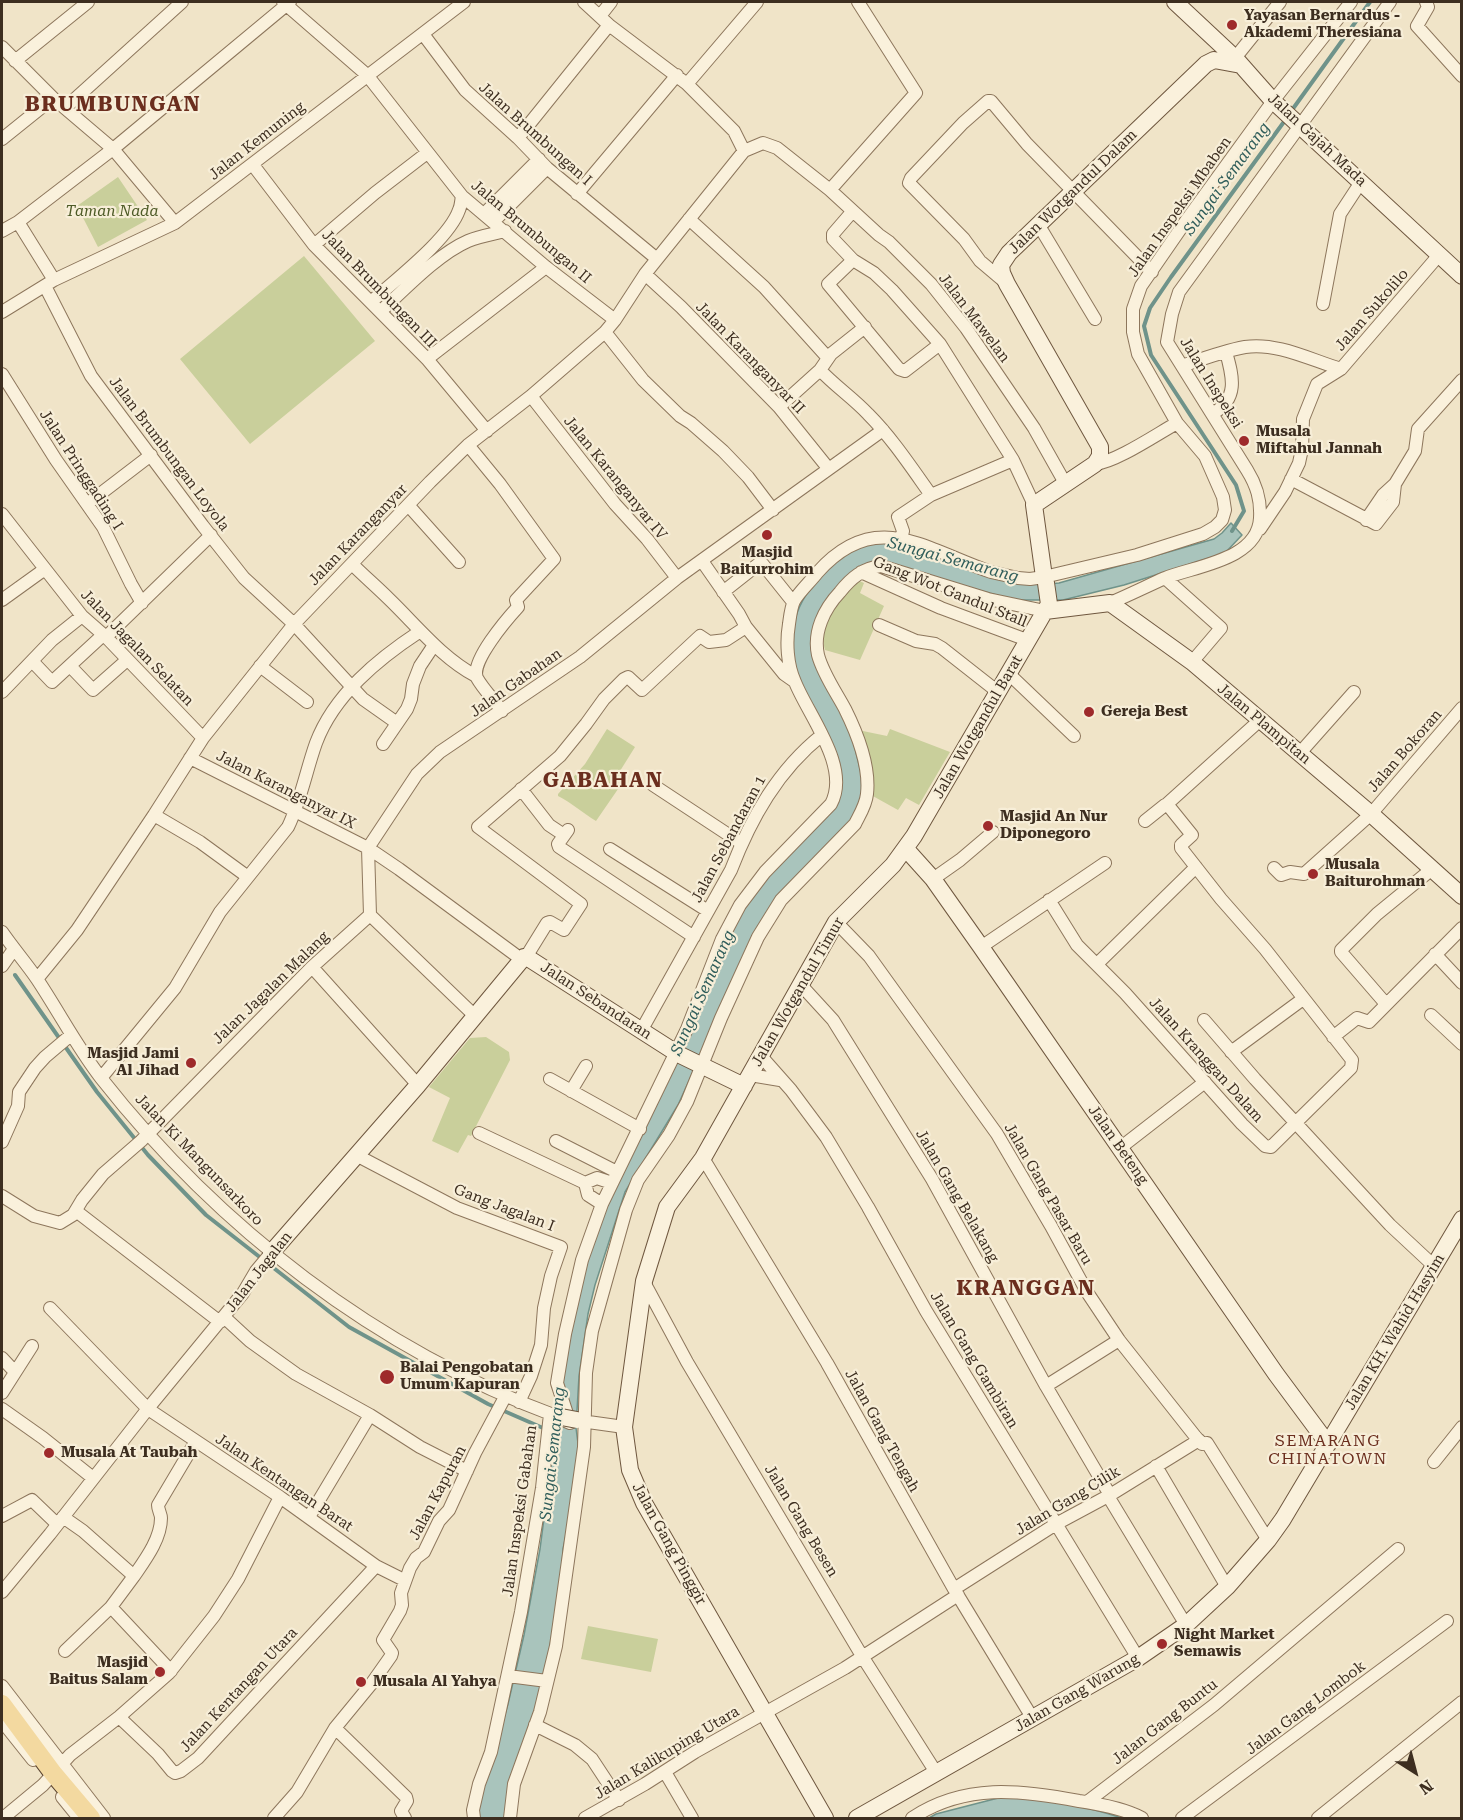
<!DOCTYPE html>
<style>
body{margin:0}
#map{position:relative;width:1463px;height:1820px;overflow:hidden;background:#f0e4c8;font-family:"Roboto Serif",serif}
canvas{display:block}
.frame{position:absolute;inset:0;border:3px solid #3d2e20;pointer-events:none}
.north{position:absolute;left:1385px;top:1742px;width:60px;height:60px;-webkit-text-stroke:4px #f7eed8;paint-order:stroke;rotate:144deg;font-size:16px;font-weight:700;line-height:24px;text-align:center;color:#3d2e20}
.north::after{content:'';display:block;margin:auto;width:21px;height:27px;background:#3d2e20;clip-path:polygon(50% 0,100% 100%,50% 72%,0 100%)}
</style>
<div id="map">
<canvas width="1463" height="1820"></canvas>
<div class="frame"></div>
<div class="north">N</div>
</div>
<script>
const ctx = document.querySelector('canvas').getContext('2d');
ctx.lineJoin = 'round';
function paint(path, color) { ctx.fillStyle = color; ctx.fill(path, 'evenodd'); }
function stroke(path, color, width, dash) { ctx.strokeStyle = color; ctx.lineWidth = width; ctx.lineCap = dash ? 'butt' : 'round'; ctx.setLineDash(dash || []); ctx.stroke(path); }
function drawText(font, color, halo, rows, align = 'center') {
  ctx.font = font + ' "Roboto Serif",serif'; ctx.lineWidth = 4.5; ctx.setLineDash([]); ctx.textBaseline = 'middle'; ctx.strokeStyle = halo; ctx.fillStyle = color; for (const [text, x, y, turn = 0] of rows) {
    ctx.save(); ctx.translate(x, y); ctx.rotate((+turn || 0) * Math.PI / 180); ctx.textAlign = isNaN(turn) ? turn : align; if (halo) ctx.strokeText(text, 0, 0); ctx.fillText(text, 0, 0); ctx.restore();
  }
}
paint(new Path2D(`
 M 118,177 L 147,220 L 98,247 L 77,206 Z
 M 304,256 L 375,341 L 250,444 L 180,359 Z
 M 857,580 L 864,583 L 860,593 L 884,606 L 860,660 L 825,650 C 817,622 841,600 857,580 Z
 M 607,729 L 635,747 L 620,771 L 627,776 L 596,821 C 583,813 572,803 558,796 L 558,794 L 585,764 Z
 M 890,729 L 950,752 L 919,805 L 906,798 L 898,810 L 871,795 L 858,730 L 887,736 Z
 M 486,1037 L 509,1052 L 510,1060 L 471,1136 L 468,1135 L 458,1153 L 432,1141 L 450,1098 L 429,1087 L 470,1038 Z
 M 588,1626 L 658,1639 L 651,1672 L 581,1659 Z`), '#c9cf9b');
const water = new Path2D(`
 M 1231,523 L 1242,535 L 1225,553 L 1124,585 L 1063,600 L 1015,600 L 875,562 L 814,627 L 852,736 L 862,777 L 863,792 L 855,816 L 796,878 L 693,1072 L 678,1105 L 625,1192 L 595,1285 L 588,1314 L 579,1376 L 576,1428 L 579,1451 L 574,1498 L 563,1549 L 562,1571 L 546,1671 L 506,1818 L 475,1818 L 508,1704 L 524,1635 L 540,1549 L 562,1381 L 582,1275 L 601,1217 L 722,946 L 754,891 L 840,795 C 830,765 820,734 810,704 C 806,693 799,682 796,670 C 785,625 799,596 831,565 C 847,550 872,539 893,543 C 907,545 920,551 932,556 C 978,573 1009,589 1059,583 L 1214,539 L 1222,533 Z
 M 1002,1797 C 1044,1799 1083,1805 1122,1818 L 929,1818 L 936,1814 Z`);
paint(water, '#a9c4bc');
stroke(water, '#6f938a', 1.5);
stroke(new Path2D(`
 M 1292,110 L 1370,2
 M 1232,531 L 1244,511 L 1236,485 L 1151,355 L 1144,326 L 1150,308 L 1171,277 L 1286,119
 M 15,975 L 97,1092 L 148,1155 L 206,1215 L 349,1327 L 488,1404 L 559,1435`), '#6f938a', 4);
const street = new Path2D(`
 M 283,2 L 367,75 L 462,196 L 546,267 L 615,320
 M 584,2 L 609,25 L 687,84 L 734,131 L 744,151
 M 1426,2 L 1428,7 L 1417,26 L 1462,76
 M 600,16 L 611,2
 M 423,34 L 465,90 L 518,138 L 547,168 L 657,259
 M 2,47 L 53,98 L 113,149 L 175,223
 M 1235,58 L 1280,2
 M 15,61 L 88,2
 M 687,84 L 757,2
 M 65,108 L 182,2
 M 518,138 L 609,25
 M 2,139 L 53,98
 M 253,165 L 314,245 L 427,359 L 487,431
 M 830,190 L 916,93 L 858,2
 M 577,194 L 677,75
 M 852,212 L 833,234 L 833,239 L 853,260 L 874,273 L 892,290 L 940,344 L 1013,460 L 1034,505
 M 484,214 L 539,159
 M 689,219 L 764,287 L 828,358
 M 494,221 L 547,168
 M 18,222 L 54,280
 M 1038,224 L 1095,319
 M 2,231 L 18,222 L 113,149 L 290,2
 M 314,245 L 375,193 L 427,153
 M 853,260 L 828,284 L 899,369 L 905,371 L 940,344
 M 645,274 L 681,307 L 779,407 L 828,468
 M 1006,283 L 980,261 L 964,239 L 909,183 L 911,178 L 963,123 L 988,101 L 991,101 L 1027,144 L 1152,272
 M 45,286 L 91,376 L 203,526 L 244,578 L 294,624 L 363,699 L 397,723
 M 371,302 C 395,280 449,239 459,210 C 461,206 461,201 462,196
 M 1323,304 L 1340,214 L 1361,182
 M 381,311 C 405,289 438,254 468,241 C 480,236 493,234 505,231
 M 2,312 L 54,280 L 175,223 L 464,2
 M 605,332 L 643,380 L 680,416 L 691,423 L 723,451 L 748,477 L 773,510
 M 427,359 L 546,267
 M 1182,366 C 1202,359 1223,351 1245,347 C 1277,342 1311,360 1341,369
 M 820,370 C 835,386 853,398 868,414 C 892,438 911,467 931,495
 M 2,374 L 56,460 L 103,527 L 131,584 L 142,603
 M 531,396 L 615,504 L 647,539 L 677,578
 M 779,407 L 820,370 L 831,354 L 865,327
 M 1212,414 C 1239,399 1233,377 1226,352
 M 468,445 L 500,484 L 554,559 L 516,600 L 518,607 C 507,619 470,662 477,678 C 483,689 495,701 502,711
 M 1095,464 C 1116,462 1157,434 1177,423
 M 1291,479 L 1376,524 L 1393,502 L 1395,484
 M 87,504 L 151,455
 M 408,505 L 459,562
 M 2,514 L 82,616 L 106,637 L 203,738
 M 1366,520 L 1383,495 L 1395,484 L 1415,451 L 1418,429 L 1462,380
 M 1260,529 L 1285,492 L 1299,463 L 1302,449 L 1303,419 L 1317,384 L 1341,369 L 1439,255
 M 901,539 L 903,531 L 898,517 L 931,495 L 1013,460
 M 702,561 L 739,614 L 746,627 L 784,674 L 794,681
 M 352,564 C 364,576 377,587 389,599 C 417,626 442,658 476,676
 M 861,572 L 941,608 L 1027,640
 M 1165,578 L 1221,628 L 1192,662
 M 723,592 L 761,562 L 793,602
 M 2,600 L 45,569
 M 1110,603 C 1129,595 1147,586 1165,578 C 1195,566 1258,560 1260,518 C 1261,500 1257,486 1247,470 L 1167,342 L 1172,314 L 1179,292 L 1390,2
 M 879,625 L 916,641 L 935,644 L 942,648 L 998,692
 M 106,637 L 211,535
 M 32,661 L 52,682 L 103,635
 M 70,666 L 93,690 L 127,660
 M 260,666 L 307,702
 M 1009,674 L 1074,736
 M 2,692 L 52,640 L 82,616
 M 383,744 L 407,709 L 411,699 L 413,684 L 420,666 L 434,645
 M 1299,754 L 1354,692
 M 190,758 L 368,848 L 399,869 L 521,959
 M 653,785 L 741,843
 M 521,789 L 549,825 L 564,835
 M 154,815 L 200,842 L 248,877
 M 1145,821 L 1165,805 L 1168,805
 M 568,830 L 558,844 L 559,847 L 694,937
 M 368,848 L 417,774 L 440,752 L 580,657 L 677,578 L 883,430
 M 368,848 L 370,915
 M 610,849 L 708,911
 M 1274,868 L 1281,875 L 1290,872 L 1304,874 L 1371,814 L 1462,708
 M 933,879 L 960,860 L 993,832
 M 1049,900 L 1077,945 L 1125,993 L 1242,1124 L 1265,1146 L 1271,1147 L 1351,1068 L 1352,1060 L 1265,949 L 1221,899 L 1181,848 L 1181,845 L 1192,835 L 1167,804 L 1259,721
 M 370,915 L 476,1017
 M 836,922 L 869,956 L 997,1134 L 1051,1226 L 1087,1292 L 1119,1340 L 1195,1436 L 1202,1444 L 1207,1443 L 1268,1540
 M 2,932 C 13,948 26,963 37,979 C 59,1012 77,1047 101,1078 C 219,1228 377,1350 556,1416
 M 981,947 L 1105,863
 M 1435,954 L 1462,983
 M 526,957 L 547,923 L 550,922 L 564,930 L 581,904 L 478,827 L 560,756 L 586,724 L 604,699 L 624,679 L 628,677 L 642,690 L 700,636 L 709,642 L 726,640 L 746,627
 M 1097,964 L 1196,867
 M 2,966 L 14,949
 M 312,967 L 418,1085
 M 37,979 L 77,930 L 154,815 L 203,738 L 294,624 L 430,482 L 468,445 L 531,396 L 605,332 L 615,320 L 645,274 L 744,151 L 763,143 L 777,148 L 830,190 L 879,235 L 889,242 L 931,284 L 966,328 L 1034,428 L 1065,483
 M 800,984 L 833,1020 L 932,1179 L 1046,1386 L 1110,1495
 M 1386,1004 L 1341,952 L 1341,950 L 1377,914 L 1432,869
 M 1431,1015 L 1462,1044
 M 1204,1020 L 1255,1079 L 1390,1225 L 1434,1266
 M 641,1031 L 731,870 C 751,818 778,770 822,735
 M 1333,1037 L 1357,1018 L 1369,1022 L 1462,928
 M 1231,1052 L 1303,999
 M 760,1055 L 791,1090 L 826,1137 L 868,1207 L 926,1311 L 1138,1658
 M 750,1075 L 780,1080
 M 101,1078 L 175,988 L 220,912 L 288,827 C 301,800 306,771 316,743 C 334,695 378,659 419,632
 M 550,1079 L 640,1129
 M 571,1091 L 586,1066
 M 479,1133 L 585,1183
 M 556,1141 L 617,1172
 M 2,1142 L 18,1106 L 19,1092 L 35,1068 L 45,1057 L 71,1035
 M 1120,1148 L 1205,1082
 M 356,1155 L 457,1208 L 561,1247 L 551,1276 L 544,1308 L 541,1345 L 531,1376 L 519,1402
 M 703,1158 L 827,1363 L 954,1589 L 1033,1719
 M 585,1183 L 588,1195 L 602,1204
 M 585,1183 L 597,1178 L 612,1183
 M 2,1196 L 34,1216 L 60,1223 L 73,1215 L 82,1200 L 103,1174 L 141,1141 L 312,967 L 370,915
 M 76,1211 L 220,1322
 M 644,1282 L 687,1362 L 862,1656 L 937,1774
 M 50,1308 L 148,1409 L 280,1497 L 376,1566 L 404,1580
 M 224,1317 L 250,1341 L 296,1374 L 370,1415 L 420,1447 L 467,1471
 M 2,1358 L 15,1372
 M 1046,1386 L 1119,1340
 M 2,1393 L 32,1346
 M 2,1409 L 43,1438 L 93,1478
 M 581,1421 L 624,1427
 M 1434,1462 L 1462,1427
 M 1156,1466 L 1227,1587
 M 1108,1496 L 1186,1625
 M 2,1516 L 32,1500 L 57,1524
 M 63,1517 L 83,1531 L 134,1576 L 111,1607 L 171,1671
 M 309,1517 L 370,1415
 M 134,1576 C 145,1560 161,1539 161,1518 C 161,1514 158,1510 158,1505 L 196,1441
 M 954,1589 L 1056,1524 L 1110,1495 L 1199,1440
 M 2,1592 L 50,1534 L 150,1406 L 243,1293 L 256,1271 L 271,1253
 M 65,1651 L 111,1607
 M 508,1676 L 547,1681
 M 2,1686 L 104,1818
 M 119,1717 L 158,1754 L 172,1771 L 175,1773 L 181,1771 L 198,1758 L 376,1566
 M 2,1721 L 33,1760
 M 535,1725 L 575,1745 L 592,1759 L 619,1800
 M 335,1728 L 406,1797 L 407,1801 L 401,1811 L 405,1818
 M 665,1772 L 692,1818
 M 62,1797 L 79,1818
 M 1087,1802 L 1214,1705 L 1398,1549
 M 3,1818 L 43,1785 L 70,1755 L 119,1717 L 169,1673 L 214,1616 L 238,1579 L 280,1497
 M 274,1818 L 297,1792 L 335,1728 L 372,1683 L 391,1656 L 392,1653 L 383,1640 L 400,1611 L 402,1605 L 401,1593 L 410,1568 L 416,1558 L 424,1552 L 439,1521 L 449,1510 L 475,1453 L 505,1397
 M 474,1818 L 473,1810 L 479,1784 L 491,1752 L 521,1612 L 542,1488 L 550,1414 L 570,1423 L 557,1383 L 565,1334 L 582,1260 L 602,1204 L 687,1029 L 722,939 L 740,905 L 765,872 L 831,804 C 851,767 808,715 795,682 C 787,665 786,642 789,624 C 790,617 791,607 794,601 C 799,592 810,582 817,573 C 875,507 924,549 991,572 L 1018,578 L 1030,579 L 1044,577 L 1137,555 L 1203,534 L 1215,527 L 1222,520 L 1225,510 L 1223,497 L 1205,456 L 1177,423 L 1138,354 L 1133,332 L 1133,309 L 1141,286 L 1188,218 L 1273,101 L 1351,2
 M 510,1818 L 514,1784 L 540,1712 L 556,1646 L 584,1447 L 586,1373 L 592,1331 L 626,1210 L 638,1180 L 669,1135 L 687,1102 L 721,1018 L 758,937 L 781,900 L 855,824 C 860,814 866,805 867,794 C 870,767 857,733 845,709 C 836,692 823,674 818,655 C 813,632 824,609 840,592 C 851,578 863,568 881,566 L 988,599 L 1045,611
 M 585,1818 L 645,1784 L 695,1752 L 845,1668 L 958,1595
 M 912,1818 C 965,1783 1020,1790 1079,1801 C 1100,1804 1123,1808 1142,1818
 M 1182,1818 L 1447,1621
 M 1318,1818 L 1462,1702`);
const secondary = new Path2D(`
 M 1175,2 L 1235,58 L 1273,101 L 1462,276
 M 1044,577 L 1034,505 L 1095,464 L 1100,456 L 1100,447 L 1007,284 L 1002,273 L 1001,265 L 1009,253 L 1206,64 L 1214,60 L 1241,65
 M 1045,611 L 1110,603 L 1192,662 L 1371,814 L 1462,896
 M 906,849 L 933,879 L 981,947 L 1276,1374 L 1328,1444
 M 271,1253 L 418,1085 L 524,957 L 528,958 L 678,1054 L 744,1086
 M 825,1818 L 644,1503 L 630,1470 L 624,1427 L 644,1281 L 667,1207 L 703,1158 L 836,922 L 893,865 L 914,836 L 1049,604 L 1046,583
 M 857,1818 L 1138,1658 L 1186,1625 L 1227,1587 L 1268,1540 L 1283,1519 L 1462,1219`);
const primary = new Path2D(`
 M 2,1704 L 53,1773 L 91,1818`);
stroke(street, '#8d765c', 14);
stroke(secondary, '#6f573f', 18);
stroke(primary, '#5b4430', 20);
stroke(street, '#faf1dc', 12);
stroke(secondary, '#faf1dc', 16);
stroke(primary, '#f3d9a0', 18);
const secondaryBridge = new Path2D(`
 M 556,1416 L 577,1420`);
stroke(secondaryBridge, '#6f573f', 18, []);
stroke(secondaryBridge, '#faf1dc', 16);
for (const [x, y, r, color] of [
 [1232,25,6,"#9e2a2b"],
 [1244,441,6,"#9e2a2b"],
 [767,535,6,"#9e2a2b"],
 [1089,712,6,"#9e2a2b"],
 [988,826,6,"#9e2a2b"],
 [1313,874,6,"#9e2a2b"],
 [191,1063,6,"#9e2a2b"],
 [387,1377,8,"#9e2a2b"],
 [49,1453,6,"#9e2a2b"],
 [1162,1644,6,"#9e2a2b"],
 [160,1672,6,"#9e2a2b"],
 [361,1682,6,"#9e2a2b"]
]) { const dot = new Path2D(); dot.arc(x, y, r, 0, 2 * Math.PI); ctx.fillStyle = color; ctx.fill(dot); stroke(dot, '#f7eed8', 2); }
drawText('bold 15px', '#3d2e20', '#f7eed8', [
 ["Yayasan Bernardus -",1244,16],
 ["Akademi Theresiana",1244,33],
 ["Musala",1256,432],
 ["Miftahul Jannah",1256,449],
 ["Masjid",767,553,"center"],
 ["Baiturrohim",767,570,"center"],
 ["Gereja Best",1101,712],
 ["Masjid An Nur",1000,817],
 ["Diponegoro",1000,834],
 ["Musala",1325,865],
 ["Baiturohman",1325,882],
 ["Masjid Jami",179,1054,"right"],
 ["Al Jihad",179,1071,"right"],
 ["Balai Pengobatan",400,1368],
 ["Umum Kapuran",400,1385],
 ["Musala At Taubah",61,1453],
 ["Night Market",1174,1635],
 ["Semawis",1174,1652],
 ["Masjid",148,1663,"right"],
 ["Baitus Salam",148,1680,"right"],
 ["Musala Al Yahya",373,1682]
], 'left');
drawText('15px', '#3d2e20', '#f7eed8', [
 ["Jalan Brumbungan I",535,134,42],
 ["Jalan Gajah Mada",1317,140,43],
 ["Jalan Kemuning",257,141,-38],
 ["Jalan Wotgandul Dalam",1073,192,-44],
 ["Jalan Inspeksi Mbaben",1180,207,-55],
 ["Jalan Brumbungan II",531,232,40],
 ["Jalan Brumbungan III",379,289,46],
 ["Jalan Sukolilo",1372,310,-49],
 ["Jalan Mawelan",974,318,53],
 ["Jalan Karanganyar II",750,358,46],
 ["Jalan Inspeksi",1211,383,58],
 ["Jalan Brumbungan Loyola",169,454,53],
 ["Jalan Pringgading I",81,470,57],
 ["Jalan Karanganyar IV",615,478,51],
 ["Jalan Karanganyar",358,535,-46],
 ["Gang Wot Gandul Stall",950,592,22],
 ["Jalan Jagalan Selatan",137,648,46],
 ["Jalan Gabahan",516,683,-35],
 ["Jalan Plampitan",1264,724,40],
 ["Jalan Wotgandul Barat",978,727,-60],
 ["Jalan Bokoran",1405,751,-49],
 ["Jalan Karanganyar IX",286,790,27],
 ["Jalan Sebandaran 1",729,839,-62],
 ["Jalan Jagalan Malang",271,988,-44],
 ["Jalan Wotgandul Timur",798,992,-60],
 ["Jalan Sebandaran",596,1001,33],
 ["Jalan Kranggan Dalam",1206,1060,48],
 ["Jalan Beteng",1118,1145,55],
 ["Jalan Ki Mangunsarkoro",199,1160,46],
 ["Jalan Gang Pasar Baru",1048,1194,60],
 ["Jalan Gang Belakang",957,1196,60],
 ["Gang Jagalan I",504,1208,21],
 ["Jalan Jagalan",259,1272,-52],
 ["Jalan KH. Wahid Hasyim",1395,1332,-59],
 ["Jalan Gang Gambiran",974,1360,59],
 ["Jalan Gang Tengah",882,1431,61],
 ["Jalan Kentangan Barat",284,1483,34],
 ["Jalan Kapuran",438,1493,-62],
 ["Jalan Gang Cilik",1068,1501,-31],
 ["Jalan Inspeksi Gabahan",520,1511,-82],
 ["Jalan Gang Besen",801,1521,59],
 ["Jalan Gang Pinggir",669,1544,61],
 ["Jalan Kentangan Utara",239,1690,-47],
 ["Jalan Gang Warung",1077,1693,-30],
 ["Jalan Gang Lombok",1306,1708,-37],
 ["Jalan Gang Buntu",1165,1722,-38],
 ["Jalan Kalikuping Utara",667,1753,-31]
]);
drawText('italic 15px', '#4d5a26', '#f7eed8', [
 ["Taman Nada",112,212]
]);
drawText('italic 16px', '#2f5d5a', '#f7eed8', [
 ["Sungai Semarang",1227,179,-54],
 ["Sungai Semarang",953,560,15],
 ["Sungai Semarang",703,993,-66],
 ["Sungai Semarang",553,1454,-84]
]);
ctx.letterSpacing = '1.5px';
drawText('16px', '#6b2e1e', '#f7eed8', [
 ["SEMARANG",1328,1441],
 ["CHINATOWN",1328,1459]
]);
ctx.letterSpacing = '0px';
ctx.letterSpacing = '1.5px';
drawText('bold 21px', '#6b2e1e', '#f7eed8', [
 ["BRUMBUNGAN",113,105],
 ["GABAHAN",603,781],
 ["KRANGGAN",1026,1289]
]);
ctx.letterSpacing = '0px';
</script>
